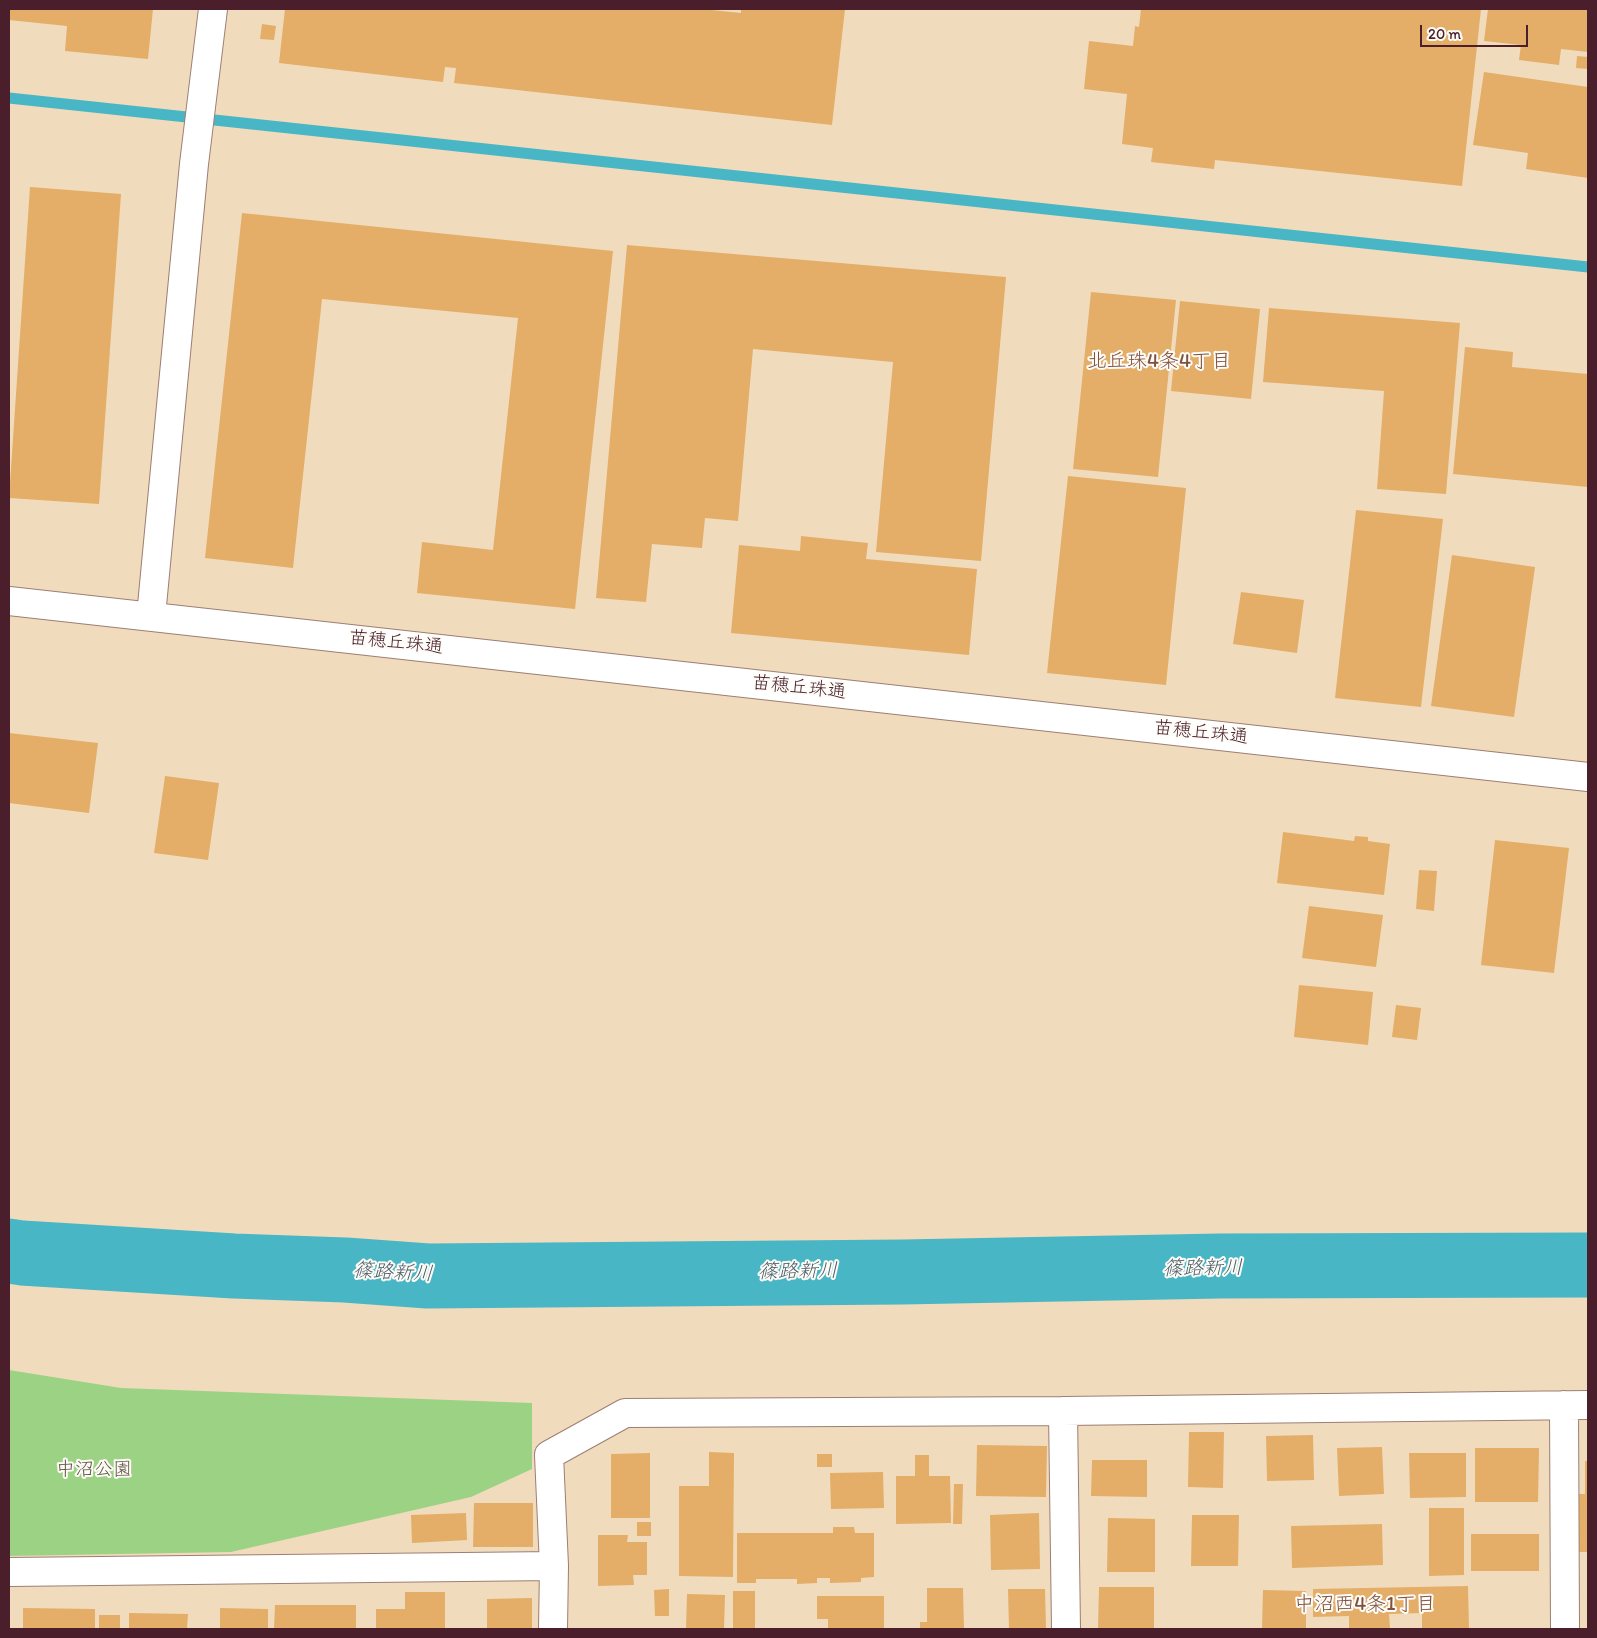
<!DOCTYPE html>
<meta charset="utf-8">
<style>
body{margin:0}
#map{position:relative;width:1597px;height:1638px;overflow:hidden;background:#f0dcbc;font-family:Itim,sans-serif}
canvas{display:block}
.frame{position:absolute;inset:0;border:10px solid #4a1f2b;pointer-events:none}
.scale{position:absolute;left:1420px;top:25px;width:108px;height:22px;box-sizing:border-box;border:2px solid #4a1f2b;border-top:0;padding-left:6px;font-size:15px;line-height:18px;white-space:nowrap;color:#4a1f2b;-webkit-text-stroke:4px #fdfcf7;paint-order:stroke}
</style>
<div id="map">
<canvas width="1597" height="1638"></canvas>
<div class="frame"></div>
<div class="scale">20 m</div>
</div>
<script>
const ctx = document.querySelector('canvas').getContext('2d');
ctx.lineJoin = 'round';
function paint(path, color) { ctx.fillStyle = color; ctx.fill(path, 'evenodd'); }
function stroke(path, color, width, dash) { ctx.strokeStyle = color; ctx.lineWidth = width; ctx.lineCap = dash ? 'butt' : 'round'; ctx.setLineDash(dash || []); ctx.stroke(path); }
function drawText(font, color, halo, rows, align = 'center') {
  ctx.font = font + ' Itim,"Klee One",sans-serif'; ctx.lineWidth = 4; ctx.setLineDash([]); ctx.textBaseline = 'middle'; ctx.strokeStyle = halo; ctx.fillStyle = color; for (const [text, x, y, turn = 0] of rows) {
    ctx.save(); ctx.translate(x, y); ctx.rotate((+turn || 0) * Math.PI / 180); ctx.textAlign = isNaN(turn) ? turn : align; if (halo) ctx.strokeText(text, 0, 0); ctx.fillText(text, 0, 0); ctx.restore();
  }
}
paint(new Path2D(`
 M 9,1370 L 121,1388 L 532,1403 L 532,1469 L 471,1497 L 231,1552 L 9,1556 Z`), '#9cd284');
stroke(new Path2D(`
 M 9,98 L 1588,267`), '#49b6c5', 11);
stroke(new Path2D(`
 M 9,1251 L 22,1253 L 234,1266 L 345,1270 L 428,1276 L 902,1272 L 1220,1266 L 1588,1265`), '#49b6c5', 65);
paint(new Path2D(`
 M 9,9 L 153,9 L 148,59 L 65,51 L 67,26 L 9,20 Z
 M 285,9 L 702,9 L 741,13 L 741,9 L 845,9 L 832,125 L 454,83 L 456,68 L 445,67 L 443,82 L 279,63 Z
 M 1141,9 L 1481,9 L 1462,186 L 1215,160 L 1214,169 L 1151,162 L 1153,148 L 1122,144 L 1127,94 L 1084,89 L 1089,41 L 1133,46 L 1135,26 L 1139,27 Z
 M 1488,9 L 1588,9 L 1588,52 L 1561,49 L 1559,65 L 1519,60 L 1521,45 L 1484,41 Z
 M 262,24 L 276,26 L 274,40 L 260,39 Z
 M 1577,56 L 1588,57 L 1588,69 L 1576,68 Z
 M 1484,72 L 1588,87 L 1588,178 L 1526,169 L 1528,153 L 1473,145 Z
 M 30,187 L 121,194 L 99,504 L 9,498 Z
 M 242,213 L 613,251 L 575,609 L 417,593 L 422,542 L 493,550 L 518,318 L 322,299 L 293,568 L 205,558 Z
 M 627,245 L 1006,277 L 981,561 L 876,552 L 893,362 L 753,349 L 738,521 L 705,518 L 702,548 L 652,544 L 646,602 L 596,598 Z
 M 1091,292 L 1176,300 L 1158,477 L 1073,469 Z
 M 1180,301 L 1260,309 L 1251,399 L 1171,391 Z
 M 1269,308 L 1460,323 L 1446,494 L 1377,489 L 1384,391 L 1263,382 Z
 M 1465,347 L 1513,352 L 1512,367 L 1588,374 L 1588,487 L 1453,474 Z
 M 1068,476 L 1186,488 L 1166,685 L 1047,673 Z
 M 1356,510 L 1443,519 L 1421,707 L 1335,698 Z
 M 801,536 L 868,543 L 866,559 L 977,569 L 969,655 L 731,633 L 739,545 L 800,551 Z
 M 1452,555 L 1535,567 L 1514,717 L 1431,706 Z
 M 1241,592 L 1304,600 L 1297,653 L 1233,644 Z
 M 9,733 L 98,743 L 89,813 L 9,803 Z
 M 165,776 L 219,783 L 208,860 L 154,853 Z
 M 1283,832 L 1354,841 L 1355,836 L 1368,837 L 1368,841 L 1390,844 L 1384,895 L 1277,883 Z
 M 1495,840 L 1569,848 L 1554,973 L 1481,965 Z
 M 1419,870 L 1437,871 L 1434,911 L 1416,909 Z
 M 1309,906 L 1383,915 L 1376,967 L 1302,958 Z
 M 1299,985 L 1373,992 L 1368,1045 L 1294,1037 Z
 M 1396,1005 L 1421,1008 L 1417,1040 L 1392,1037 Z
 M 1189,1432 L 1224,1432 L 1223,1488 L 1188,1487 Z
 M 1313,1435 L 1314,1480 L 1267,1481 L 1266,1436 Z
 M 977,1445 L 1047,1446 L 1046,1497 L 976,1496 Z
 M 1382,1447 L 1384,1494 L 1339,1496 L 1337,1448 Z
 M 1475,1448 L 1539,1448 L 1538,1502 L 1475,1502 Z
 M 709,1452 L 734,1453 L 733,1577 L 679,1576 L 679,1486 L 709,1486 Z
 M 650,1453 L 650,1518 L 611,1518 L 611,1454 Z
 M 1409,1453 L 1466,1453 L 1466,1497 L 1410,1498 Z
 M 817,1454 L 832,1454 L 832,1467 L 817,1467 Z
 M 915,1455 L 929,1455 L 929,1476 L 950,1476 L 951,1523 L 896,1524 L 896,1476 L 915,1476 Z
 M 1092,1460 L 1147,1460 L 1147,1497 L 1091,1496 Z
 M 1585,1461 L 1588,1461 L 1588,1552 L 1578,1552 L 1577,1494 L 1585,1494 Z
 M 883,1472 L 884,1508 L 831,1509 L 830,1473 Z
 M 954,1484 L 963,1484 L 962,1524 L 953,1524 Z
 M 474,1503 L 533,1503 L 533,1547 L 473,1547 Z
 M 1429,1508 L 1464,1508 L 1464,1575 L 1429,1576 Z
 M 466,1513 L 467,1540 L 412,1543 L 411,1515 Z
 M 1039,1513 L 1040,1569 L 991,1570 L 990,1515 Z
 M 1192,1515 L 1239,1515 L 1238,1566 L 1191,1566 Z
 M 1108,1518 L 1155,1519 L 1155,1572 L 1107,1572 Z
 M 637,1522 L 651,1522 L 651,1536 L 637,1536 Z
 M 1382,1524 L 1383,1565 L 1292,1568 L 1291,1526 Z
 M 833,1527 L 854,1527 L 855,1533 L 874,1533 L 874,1577 L 861,1578 L 861,1582 L 830,1583 L 830,1578 L 817,1578 L 817,1583 L 797,1584 L 797,1579 L 756,1579 L 756,1583 L 737,1583 L 737,1533 L 833,1533 Z
 M 1471,1534 L 1539,1534 L 1539,1571 L 1471,1571 Z
 M 598,1535 L 628,1535 L 627,1542 L 647,1542 L 647,1575 L 633,1575 L 634,1585 L 598,1586 Z
 M 1468,1586 L 1469,1629 L 1422,1629 L 1422,1613 L 1389,1614 L 1390,1629 L 1349,1629 L 1349,1616 L 1313,1617 L 1313,1589 Z
 M 1099,1587 L 1154,1587 L 1154,1629 L 1098,1629 Z
 M 927,1588 L 963,1588 L 964,1629 L 920,1629 L 920,1622 L 927,1622 Z
 M 669,1589 L 669,1616 L 655,1616 L 654,1590 Z
 M 1008,1589 L 1045,1589 L 1046,1629 L 1009,1629 Z
 M 1263,1590 L 1306,1591 L 1306,1629 L 1262,1629 Z
 M 733,1591 L 755,1591 L 755,1629 L 733,1629 Z
 M 405,1592 L 445,1592 L 445,1629 L 376,1629 L 376,1609 L 405,1609 Z
 M 687,1594 L 725,1595 L 724,1629 L 686,1629 Z
 M 817,1596 L 884,1596 L 884,1629 L 828,1629 L 828,1619 L 817,1619 Z
 M 532,1598 L 532,1629 L 487,1629 L 487,1599 Z
 M 275,1605 L 356,1605 L 356,1629 L 274,1629 Z
 M 23,1608 L 95,1609 L 95,1629 L 23,1629 Z
 M 220,1608 L 268,1609 L 268,1629 L 220,1629 Z
 M 129,1613 L 188,1614 L 187,1629 L 129,1629 Z
 M 99,1615 L 120,1615 L 120,1629 L 99,1629 Z`), '#e4ad68');
const street = new Path2D(`
 M 151,616 L 194,164 L 213,9
 M 1564,1405 L 1565,1629
 M 1063,1411 L 1066,1629
 M 9,1572 L 554,1566
 M 553,1629 L 554,1566 L 549,1455 L 625,1413 L 1063,1411 L 1588,1405`);
const secondary = new Path2D(`
 M 9,601 L 1588,777`);
stroke(street, '#9d7e74', 30);
stroke(secondary, '#9d7e74', 30);
stroke(street, '#fff', 28);
stroke(secondary, '#fff', 28);
drawText('19px', '#4a1f2b', '#fdfcf7', [
 ["苗穂丘珠通",396,643,6],
 ["苗穂丘珠通",799,688,6],
 ["苗穂丘珠通",1201,733,6]
]);
drawText('19px', '#635546', '#fdfcf7', [
 ["中沼公園",94,1470]
]);
drawText('20px', '#805140', '#fdfcf7', [
 ["北丘珠4条4丁目",1159,362],
 ["中沼西4条1丁目",1365,1605]
]);
drawText('italic 20px', '#4a5b69', '#fdfcf7', [
 ["篠路新川",1203,1269,-1],
 ["篠路新川",798,1272,-1],
 ["篠路新川",393,1273,3]
]);
</script>
